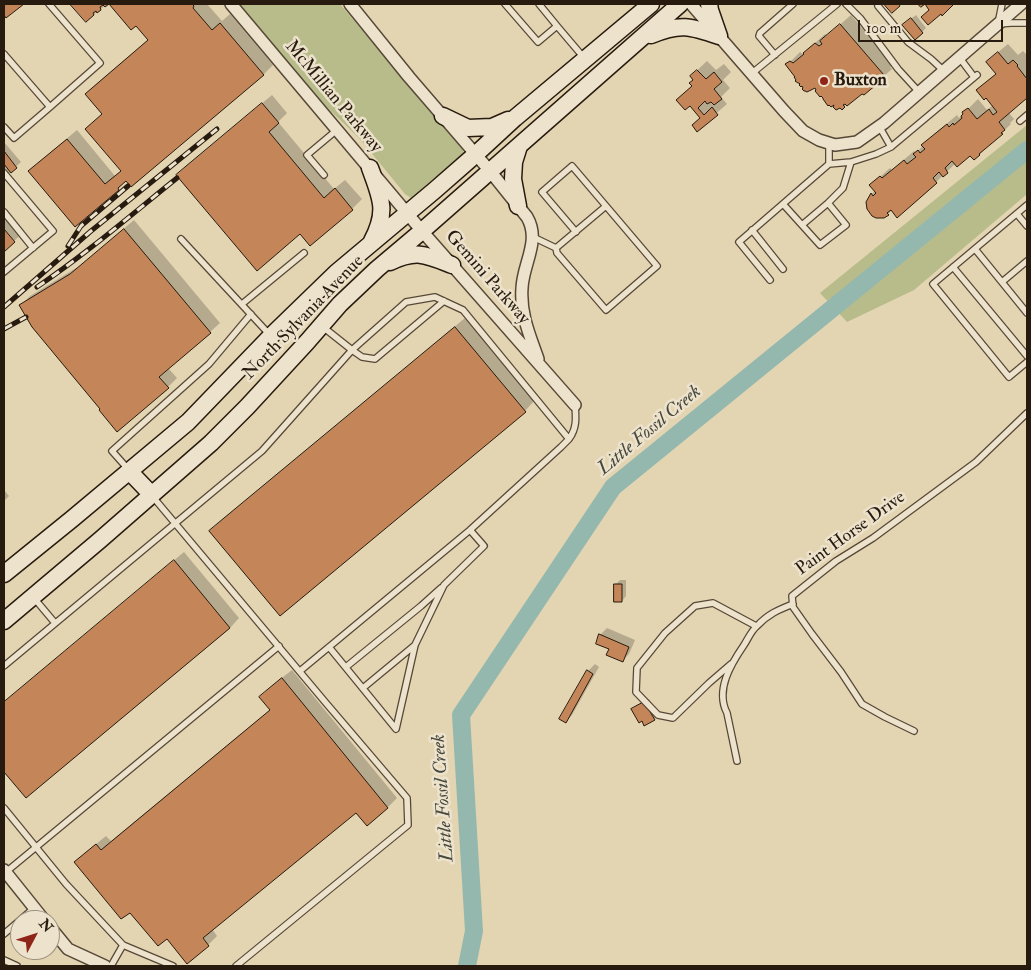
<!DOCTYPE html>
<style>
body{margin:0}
#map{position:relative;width:1031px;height:970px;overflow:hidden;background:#e3d4b2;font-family:"IM FELL Double Pica",serif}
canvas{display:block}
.frame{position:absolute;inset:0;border:5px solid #271a0e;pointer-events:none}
.north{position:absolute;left:10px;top:910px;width:50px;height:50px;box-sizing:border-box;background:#ede3cd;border:1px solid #9e9381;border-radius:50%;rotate:50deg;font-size:14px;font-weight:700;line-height:20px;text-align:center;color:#271a0e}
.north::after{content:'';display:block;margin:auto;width:18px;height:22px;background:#8f2418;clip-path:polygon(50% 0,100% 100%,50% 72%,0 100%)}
.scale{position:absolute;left:858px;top:20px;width:145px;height:22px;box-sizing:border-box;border:2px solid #271a0e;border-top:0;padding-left:6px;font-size:15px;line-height:18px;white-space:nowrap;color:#271a0e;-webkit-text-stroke:4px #ede3cd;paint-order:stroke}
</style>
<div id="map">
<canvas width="1031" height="970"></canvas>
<div class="frame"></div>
<div class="north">N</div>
<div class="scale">100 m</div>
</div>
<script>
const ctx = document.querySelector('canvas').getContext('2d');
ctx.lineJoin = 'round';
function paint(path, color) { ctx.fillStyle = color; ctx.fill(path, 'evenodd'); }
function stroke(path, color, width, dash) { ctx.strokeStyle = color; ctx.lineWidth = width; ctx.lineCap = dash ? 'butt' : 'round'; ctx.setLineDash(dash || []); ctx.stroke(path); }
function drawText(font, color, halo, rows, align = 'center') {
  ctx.font = font + ' "IM FELL Double Pica",serif'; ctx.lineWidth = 5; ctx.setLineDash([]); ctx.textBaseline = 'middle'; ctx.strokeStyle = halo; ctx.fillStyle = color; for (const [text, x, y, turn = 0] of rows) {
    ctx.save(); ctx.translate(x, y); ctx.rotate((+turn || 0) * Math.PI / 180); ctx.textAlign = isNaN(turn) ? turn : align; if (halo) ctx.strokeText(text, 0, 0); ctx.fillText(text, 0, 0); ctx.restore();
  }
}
paint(new Path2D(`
 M 238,4 L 340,4 L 463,150 L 463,153 L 411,198 L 405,194 L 360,139 L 314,95 Z
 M 1027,125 L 1027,194 L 914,290 L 847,322 L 820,293 Z`), '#b7bc8a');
paint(new Path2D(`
 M 71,4 L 107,4 L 86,21 Z
 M 110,4 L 207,4 L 222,21 L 230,14 L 273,65 L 264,74 L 132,186 L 127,180 L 118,189 L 39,162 L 77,130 L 115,176 L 122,170 L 103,113 L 87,94 L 96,84 L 149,39 L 136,24 L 131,29 Z
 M 851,15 L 893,65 L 890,67 L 892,69 L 882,78 L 842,108 L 841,106 L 836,108 L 815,86 L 798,80 L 787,65 L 800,52 L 803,54 L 825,34 L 827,36 Z
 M 916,15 L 926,28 L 922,32 L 908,21 Z
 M 1008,44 L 1018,55 L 1023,51 L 1027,55 L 1026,56 L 1027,58 L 1027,96 L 1008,112 L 1014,119 L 1010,123 L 1011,124 L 979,155 L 970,154 L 956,163 L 936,182 L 897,216 L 892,210 L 888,214 L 881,217 L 872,194 L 875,190 L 871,185 L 890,168 L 892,170 L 914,151 L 916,153 L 932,136 L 957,115 L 959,118 L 978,99 L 987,110 L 993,105 L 978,90 L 997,73 L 997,53 Z
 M 707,61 L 716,70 L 724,64 L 731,72 L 723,80 L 730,88 L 721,97 L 727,104 L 697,130 L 701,118 L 691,104 L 694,79 L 691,76 Z
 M 272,95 L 287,113 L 278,122 L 334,189 L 345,180 L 362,199 L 352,209 L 310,244 L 300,233 L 178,175 L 187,165 Z
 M 4,142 L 21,162 L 4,178 Z
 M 4,208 L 24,232 L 4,250 Z
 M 134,220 L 220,323 L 210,332 L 168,368 L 177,378 L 168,387 L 21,305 L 30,296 L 81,265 Z
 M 465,318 L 534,401 L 525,411 L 211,531 L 220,521 Z
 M 4,490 L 9,496 L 4,501 Z
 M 184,552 L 239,618 L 230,628 L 26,797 L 4,770 L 4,702 Z
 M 620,580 L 626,580 L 626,596 L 622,601 L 615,585 Z
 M 607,628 L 635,640 L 629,654 L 622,661 L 600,635 Z
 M 595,664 L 599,667 L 572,715 L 566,721 L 588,671 Z
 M 292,670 L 397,798 L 388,807 L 367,824 L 356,811 L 212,929 L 217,936 L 208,945 L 167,937 L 130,911 L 76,862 L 85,853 L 106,836 L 111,841 L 271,709 L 261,697 L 270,687 Z
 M 649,699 L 658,715 L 654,719 L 633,710 L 637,705 Z`), '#0003');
stroke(new Path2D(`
 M 467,966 L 474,931 L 461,715 L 613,487 L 1027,150`), '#95b8ae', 18);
const building = new Path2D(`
 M 4,4 L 24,4 L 6,18 L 4,15 Z
 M 70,4 L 192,4 L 194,6 L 193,8 L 212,30 L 220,23 L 264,75 L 131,187 L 126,181 L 118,188 L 119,190 L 75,227 L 28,171 L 67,139 L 105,184 L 121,171 L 85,129 L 102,114 L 85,94 L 148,40 L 136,26 L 131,30 L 109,4 L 105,7 L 103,5 L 100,7 L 101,10 L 97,13 L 96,11 L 93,13 L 94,15 L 86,22 Z
 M 884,4 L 899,4 L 900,6 L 892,13 Z
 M 918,4 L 954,4 L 942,16 L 941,14 L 928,25 L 921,17 L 929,10 L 925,4 L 921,7 Z
 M 911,18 L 923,33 L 915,40 L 902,25 Z
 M 840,24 L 884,75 L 882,77 L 883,79 L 864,95 L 862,94 L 847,106 L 845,104 L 843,105 L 845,107 L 842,110 L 840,108 L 836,110 L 833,107 L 834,105 L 831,107 L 829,105 L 828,106 L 823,99 L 823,98 L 821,96 L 820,97 L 815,91 L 816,90 L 815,88 L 807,92 L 805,91 L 804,91 L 802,89 L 803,88 L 802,86 L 801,87 L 799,85 L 800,84 L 799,83 L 798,83 L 795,81 L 796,80 L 794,77 L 795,77 L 785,64 L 790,61 L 793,63 L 804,54 L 803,53 L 815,43 L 819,46 L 822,44 L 820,41 Z
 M 998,52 L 1008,64 L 1013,60 L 1018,65 L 1017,66 L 1027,79 L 1027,98 L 999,122 L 1005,130 L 1001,133 L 1003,134 L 979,154 L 980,155 L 974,160 L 970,156 L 957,167 L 952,161 L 945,168 L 948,173 L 943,177 L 939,172 L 933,178 L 937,183 L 897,218 L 891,210 L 887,213 L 889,215 L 884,218 L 876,218 L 872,216 L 867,209 L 866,202 L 871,193 L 873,196 L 876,193 L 869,185 L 880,176 L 882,178 L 904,160 L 907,164 L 916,157 L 913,154 L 918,150 L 920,153 L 925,149 L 921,145 L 947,124 L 949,127 L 953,123 L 954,125 L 962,118 L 961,116 L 963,114 L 962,112 L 968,108 L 977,119 L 989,109 L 993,115 L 997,112 L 986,98 L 984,100 L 976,90 L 996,74 L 986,62 Z
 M 697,70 L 706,79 L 714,72 L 722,82 L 714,89 L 722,99 L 714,105 L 711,102 L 707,104 L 705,101 L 698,108 L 704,115 L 712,107 L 718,115 L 697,132 L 692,125 L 700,118 L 690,106 L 685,110 L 676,100 L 692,86 L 689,83 L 693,80 L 690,76 Z
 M 262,103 L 279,123 L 269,132 L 324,198 L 335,188 L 353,210 L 310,246 L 300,234 L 257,271 L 176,175 Z
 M 4,151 L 17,168 L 11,173 L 4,164 Z
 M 4,229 L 15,242 L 4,252 Z
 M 124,229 L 211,333 L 159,377 L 169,388 L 117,432 L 99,410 L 100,409 L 32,327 L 19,305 L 70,274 Z
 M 455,327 L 526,412 L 280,616 L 209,531 Z
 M 174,560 L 230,628 L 26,798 L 4,772 L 4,702 Z
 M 614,584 L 622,584 L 622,602 L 614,602 Z
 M 599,634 L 629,647 L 623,662 L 606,655 L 609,649 L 596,644 Z
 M 587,670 L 593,674 L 566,723 L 559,719 Z
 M 282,678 L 388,808 L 367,826 L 356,813 L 203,938 L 209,946 L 187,964 L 167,939 L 158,946 L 130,913 L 121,919 L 74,862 L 96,844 L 101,850 L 270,710 L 259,697 Z
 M 644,702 L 655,720 L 644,726 L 642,721 L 639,723 L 631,709 Z`);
paint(building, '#c48558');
stroke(building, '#271a0e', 1);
const service = new Path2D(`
 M 505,4 L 538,42 L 557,26 L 539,4
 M 846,4 L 860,18 L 898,69 L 919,92
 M 1002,4 L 998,24 L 1011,23 L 1027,23
 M 878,6 L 908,42 L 931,59 L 944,71
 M 557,26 L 585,59
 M 4,54 L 50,107 L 100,63 L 49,4
 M 775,55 L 759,36 L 760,33 L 793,4
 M 959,57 L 974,77
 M 751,74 L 837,4
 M 1020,121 L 1027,115
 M 879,126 L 891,147
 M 4,127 L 14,138 L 50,107
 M 829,143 L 829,164
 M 4,173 L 53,231 L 4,272
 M 324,175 L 307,155 L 338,129
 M 783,204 L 820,245 L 846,225 L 828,203
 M 1027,205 L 933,284 L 1009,377 L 1027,362
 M 4,212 L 33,248
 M 1017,214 L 1027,226
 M 802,225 L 828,203 L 843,188 L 851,162
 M 752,230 L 783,269
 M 533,237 L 556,248 L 606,206
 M 181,239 L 269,334
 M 556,248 L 557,253 L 606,310 L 657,266 L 572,166 L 542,192 L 576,232
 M 975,249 L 1027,313
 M 953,267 L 1027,356
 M 770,280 L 739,242 L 829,164 L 851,162 L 876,154 L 891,147 L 977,75
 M 1002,282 L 1027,261
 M 242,304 L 304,253
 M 569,439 C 577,428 576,418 575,405
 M 128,469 L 112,451 L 209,364 L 251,314
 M 153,497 L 326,703 L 407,798 L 408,825 L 236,966
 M 34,598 L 55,623
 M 329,647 L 396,729 L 415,645 L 444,585 L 484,546 L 470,530
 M 731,664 L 709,683 L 673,718 L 658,715 L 636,692 L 637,668 L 665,633 L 695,606 L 713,603 L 756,626
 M 4,666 L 262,451 L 352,350 L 323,327
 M 346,667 L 421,606 L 441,588
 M 300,671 L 470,530 L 561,447 L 569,439 L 463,310 L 435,297 L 406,302 L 352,350 L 362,357 L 375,359 L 444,301
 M 363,688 L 415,645
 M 914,731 L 885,717 L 862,704 L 841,672 L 812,634 L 793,607 L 792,596 L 836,561 L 873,538 L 976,462 L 1027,413
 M 737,761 L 727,713 C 715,690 731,664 744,645 C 748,639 751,631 757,626 C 768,614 778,610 793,604
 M 4,808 L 66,884 L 123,945 L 173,966
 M 6,872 L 279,646
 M 4,934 L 34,908
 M 4,960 L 17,966
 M 111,966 L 123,945`);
const minor = new Path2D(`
 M 231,4 L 422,231 L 575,405
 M 350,4 L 409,77 L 490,171 L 527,217 C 541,241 523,263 522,288 C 520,314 530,336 538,359
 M 691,4 L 784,111 L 803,131 L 819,140 L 835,145 L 857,142 L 884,123 L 1021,4
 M 4,870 L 44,920
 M 50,927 L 68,949 L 105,966`);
const secondary = new Path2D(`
 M 709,4 L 710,10 L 719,36
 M 651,35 C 680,23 690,26 719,36
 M 443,116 L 468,128 L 492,127 L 508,120
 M 370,168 C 381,198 388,211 372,241
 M 518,206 L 513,179 L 514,162 L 519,146
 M 390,262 C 417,249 427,255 452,265
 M 129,471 L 152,495
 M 4,574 L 72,519 L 188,422 L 271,336 L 336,273 L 435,190 L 475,155 L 515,118 L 651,4
 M 4,621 L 100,540 L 211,443 L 247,407 L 307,342 L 340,304 L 377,269 L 422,231 L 680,4`);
stroke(service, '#564837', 8);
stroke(minor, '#564837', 14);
stroke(secondary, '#271a0e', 19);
stroke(service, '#ede3cd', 5.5);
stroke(minor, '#ede3cd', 11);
stroke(secondary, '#ede3cd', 16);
const rail = new Path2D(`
 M 68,246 L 81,226 L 128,186
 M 37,287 C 86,254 131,215 177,178
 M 4,307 L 91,231 L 217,129
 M 4,329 L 26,317`);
stroke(rail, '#271a0e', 5);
stroke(rail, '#ede3cd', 3, [9]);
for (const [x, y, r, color] of [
 [824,81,5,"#8f2418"]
]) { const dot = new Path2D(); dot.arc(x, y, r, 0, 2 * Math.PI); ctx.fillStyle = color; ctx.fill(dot); stroke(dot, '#ede3cd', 2); }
drawText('bold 18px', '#271a0e', '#ede3cd', [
 ["Buxton",834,81]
], 'left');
drawText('18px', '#271a0e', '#ede3cd', [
 ["McMillian Parkway",333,97,50],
 ["Gemini Parkway",487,278,49],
 ["North Sylvania Avenue",304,318,-46],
 ["Paint Horse Drive",851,534,-36]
]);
drawText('italic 19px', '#48493e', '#ede3cd', [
 ["Little Fossil Creek",650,431,-40],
 ["Little Fossil Creek",444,798,-94]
]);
</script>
